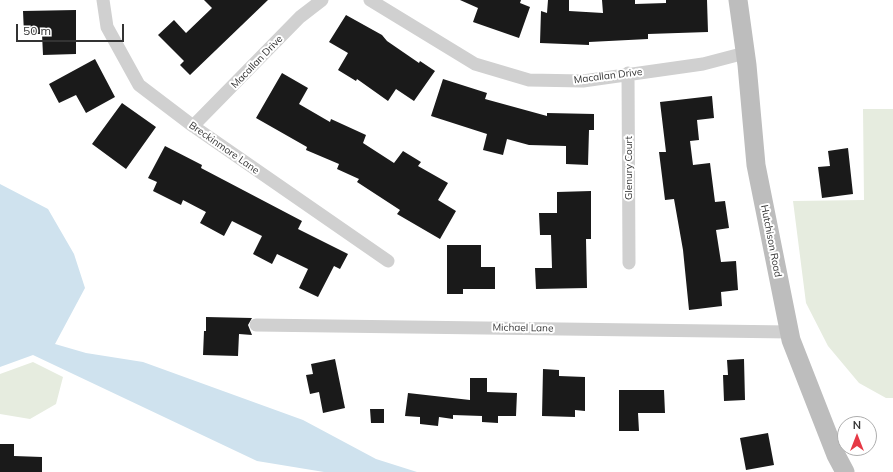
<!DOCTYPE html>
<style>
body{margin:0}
#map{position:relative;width:893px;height:472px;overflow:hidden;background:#fff;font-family:Mulish,sans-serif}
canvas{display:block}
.north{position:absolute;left:837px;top:416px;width:40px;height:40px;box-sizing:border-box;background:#fff;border:1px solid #adadad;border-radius:50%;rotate:0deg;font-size:11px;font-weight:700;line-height:16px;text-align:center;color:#333}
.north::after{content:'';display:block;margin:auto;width:14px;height:18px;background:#e63946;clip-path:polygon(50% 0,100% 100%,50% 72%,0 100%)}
.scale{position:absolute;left:16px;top:24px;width:108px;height:18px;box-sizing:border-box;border:2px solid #333;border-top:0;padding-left:5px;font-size:12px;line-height:14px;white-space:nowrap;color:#333;-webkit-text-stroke:3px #fff;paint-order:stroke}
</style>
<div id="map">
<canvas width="893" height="472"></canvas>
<div class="north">N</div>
<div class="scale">50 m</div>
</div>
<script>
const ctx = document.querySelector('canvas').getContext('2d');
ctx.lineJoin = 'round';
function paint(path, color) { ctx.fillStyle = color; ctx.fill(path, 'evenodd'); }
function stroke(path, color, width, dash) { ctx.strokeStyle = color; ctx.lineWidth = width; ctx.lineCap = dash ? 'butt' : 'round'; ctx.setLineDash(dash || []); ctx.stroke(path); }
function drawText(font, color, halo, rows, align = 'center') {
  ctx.font = font + ' Mulish,sans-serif'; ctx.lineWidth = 4; ctx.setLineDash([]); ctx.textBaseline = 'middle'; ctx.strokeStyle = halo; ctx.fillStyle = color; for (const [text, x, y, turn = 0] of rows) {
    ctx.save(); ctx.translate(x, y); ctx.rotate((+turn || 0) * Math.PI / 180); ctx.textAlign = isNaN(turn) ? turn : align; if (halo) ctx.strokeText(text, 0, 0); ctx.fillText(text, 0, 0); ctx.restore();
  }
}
paint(new Path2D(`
 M 863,109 L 893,109 L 893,398 L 886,398 L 859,383 L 828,346 L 806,303 L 793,201 L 864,200 Z
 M 33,362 L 63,377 L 56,404 L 30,419 L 0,414 L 0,374 Z`), '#e6ecdf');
paint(new Path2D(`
 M 0,184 L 48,209 L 74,254 L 85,288 L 55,344 L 86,353 L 143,362 L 303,420 L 376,459 L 417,472 L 324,472 L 257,461 L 33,355 L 0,367 Z`), '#cfe2ee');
paint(new Path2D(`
 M 204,0 L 268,0 L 190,75 L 180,65 L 184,61 L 158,35 L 174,20 L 186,33 L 212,8 Z
 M 460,0 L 521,0 L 520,3 L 530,7 L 519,38 L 473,22 L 478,8 Z
 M 548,0 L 569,0 L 569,11 L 603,13 L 602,0 L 635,0 L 635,4 L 666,3 L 666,0 L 707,0 L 708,32 L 648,34 L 648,39 L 589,42 L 589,45 L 540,43 L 541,11 L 547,13 Z
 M 76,10 L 76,54 L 43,55 L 42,34 L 24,34 L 23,11 Z
 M 346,15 L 382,35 L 387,41 L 419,63 L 420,61 L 435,71 L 414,101 L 396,89 L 388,101 L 357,79 L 356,81 L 338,70 L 348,53 L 329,42 Z
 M 95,59 L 115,97 L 86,113 L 76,95 L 59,103 L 49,84 Z
 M 282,73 L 308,88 L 299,104 L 330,122 L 331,119 L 366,135 L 363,143 L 394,163 L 403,151 L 421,162 L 418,166 L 448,183 L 438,200 L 456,211 L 440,239 L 397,214 L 400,210 L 357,182 L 359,179 L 337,169 L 339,164 L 306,150 L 307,147 L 256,118 Z
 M 443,79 L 487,93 L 485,99 L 547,116 L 547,113 L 594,114 L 594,130 L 589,130 L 588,165 L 566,164 L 566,146 L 529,145 L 507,139 L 503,155 L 483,150 L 487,134 L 431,116 Z
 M 712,96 L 714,118 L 697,120 L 699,140 L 690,141 L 693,165 L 710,163 L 715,202 L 725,201 L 729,228 L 716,230 L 721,262 L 736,261 L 738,290 L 721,292 L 722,306 L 689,310 L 683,250 L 674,199 L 665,200 L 659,152 L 666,152 L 660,102 Z
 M 122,103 L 156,127 L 126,169 L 92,144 Z
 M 165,146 L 202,165 L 201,168 L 302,221 L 298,229 L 348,254 L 340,269 L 334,266 L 318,297 L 299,288 L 308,269 L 277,254 L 272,264 L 253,254 L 262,236 L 232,221 L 224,236 L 200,223 L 206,212 L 183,200 L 181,205 L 153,191 L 157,182 L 148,178 Z
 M 848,148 L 853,194 L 822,198 L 818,167 L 830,166 L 828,151 Z
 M 591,191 L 591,239 L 586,239 L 587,288 L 536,289 L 535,268 L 552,268 L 551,235 L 540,235 L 539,213 L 557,213 L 557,192 Z
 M 447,245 L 481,245 L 481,267 L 495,267 L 495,289 L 463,289 L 463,294 L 447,294 Z
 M 206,317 L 252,318 L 248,325 L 252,335 L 239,334 L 238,356 L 203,355 L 204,331 L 206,331 Z
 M 335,359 L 345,408 L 323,413 L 319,392 L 310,394 L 306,375 L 313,374 L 311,364 Z
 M 744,359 L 745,400 L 724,401 L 723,375 L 728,375 L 727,360 Z
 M 543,369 L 559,370 L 559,376 L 585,377 L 585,411 L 575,410 L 575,417 L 542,416 Z
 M 470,378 L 487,378 L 487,392 L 517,393 L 516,416 L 498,416 L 498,423 L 482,422 L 482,416 L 453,415 L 453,419 L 439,417 L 438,426 L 420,424 L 420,417 L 405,416 L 408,393 L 470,400 Z
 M 619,390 L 664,390 L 665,413 L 638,413 L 639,431 L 619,431 Z
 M 370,409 L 384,409 L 384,423 L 371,423 Z
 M 768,433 L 774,465 L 746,470 L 740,438 Z
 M 0,444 L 14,444 L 14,456 L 42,457 L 42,472 L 0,472 Z`), '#1a1a1a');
stroke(new Path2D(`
 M 103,0 L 107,27 L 139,85 L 193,126 L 388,261
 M 370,0 L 475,64 L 529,80 L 583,81 L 703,64 L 745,53
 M 628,73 L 629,263
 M 193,126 L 300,17 L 322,0
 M 256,325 L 790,332`), '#d0d0d0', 13);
stroke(new Path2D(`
 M 738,0 L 747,65 L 756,165 L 791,340 L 836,455 L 845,472`), '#bdbdbd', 19);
drawText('10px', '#333', '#fff', [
 ["Macallan Drive",257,62,-46],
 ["Macallan Drive",608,76,-7],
 ["Breckinmore Lane",224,148,35],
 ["Glenury Court",629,168,-90],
 ["Hutchison Road",771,241,79],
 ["Michael Lane",523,328,1]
]);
</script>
